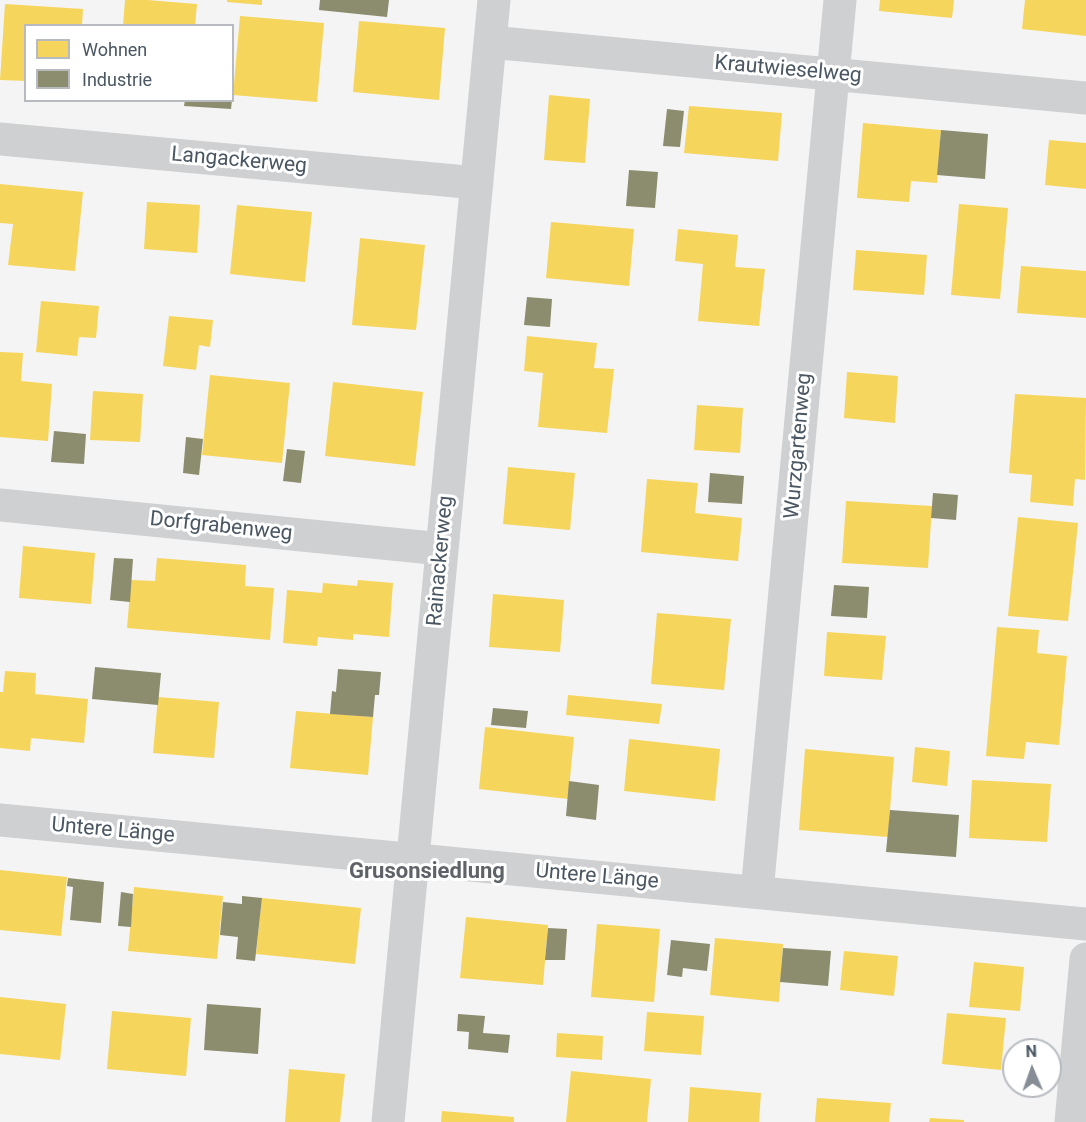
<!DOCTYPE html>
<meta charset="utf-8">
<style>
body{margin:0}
#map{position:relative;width:1086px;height:1122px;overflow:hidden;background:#f4f4f4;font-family:Roboto,sans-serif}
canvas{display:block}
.legend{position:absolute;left:24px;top:24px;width:210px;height:78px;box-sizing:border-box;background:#fff;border:2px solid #b7bbc0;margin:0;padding:8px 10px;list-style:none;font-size:18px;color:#4a5661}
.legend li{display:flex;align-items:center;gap:12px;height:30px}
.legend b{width:30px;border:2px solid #b7bbc0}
.north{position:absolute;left:1002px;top:1038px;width:60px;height:60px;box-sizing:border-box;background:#fff;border:2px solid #b7bbc0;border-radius:50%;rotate:358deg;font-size:16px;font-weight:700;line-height:24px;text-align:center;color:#4a5661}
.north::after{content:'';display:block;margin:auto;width:21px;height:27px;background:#868d94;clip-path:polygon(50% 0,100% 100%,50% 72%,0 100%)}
</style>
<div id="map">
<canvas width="1086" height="1122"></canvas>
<ul class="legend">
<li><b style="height:16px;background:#f6d55c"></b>Wohnen</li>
<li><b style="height:16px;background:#8c8c6e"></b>Industrie</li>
</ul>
<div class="north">N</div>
</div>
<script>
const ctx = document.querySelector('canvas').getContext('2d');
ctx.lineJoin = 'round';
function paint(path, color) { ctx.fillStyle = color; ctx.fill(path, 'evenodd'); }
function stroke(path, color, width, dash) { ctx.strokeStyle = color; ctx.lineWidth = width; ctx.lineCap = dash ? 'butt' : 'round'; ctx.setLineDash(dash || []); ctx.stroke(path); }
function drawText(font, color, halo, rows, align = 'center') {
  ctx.font = font + ' Roboto,sans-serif'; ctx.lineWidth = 6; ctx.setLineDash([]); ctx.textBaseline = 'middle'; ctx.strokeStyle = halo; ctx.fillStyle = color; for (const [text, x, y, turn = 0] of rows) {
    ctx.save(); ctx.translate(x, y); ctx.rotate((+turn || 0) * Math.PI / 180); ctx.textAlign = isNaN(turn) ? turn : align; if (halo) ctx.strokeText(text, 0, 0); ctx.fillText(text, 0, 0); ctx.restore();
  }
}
paint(new Path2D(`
 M 125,0 L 147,0 L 197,4 L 195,26 L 123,26 Z
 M 227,0 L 262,0 L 262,5 L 227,2 Z
 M 880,0 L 954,0 L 952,18 L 879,11 Z
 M 1025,0 L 1086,0 L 1086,36 L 1022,29 Z
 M 5,4 L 83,9 L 82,26 L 26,26 L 26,81 L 0,80 Z
 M 240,16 L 324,23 L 317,102 L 233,95 Z
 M 359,21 L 445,28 L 439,100 L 353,92 Z
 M 549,95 L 590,99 L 585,163 L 544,160 Z
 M 689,106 L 782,113 L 778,161 L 684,153 Z
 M 863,123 L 941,130 L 937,183 L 911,181 L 909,202 L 857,198 Z
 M 1049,140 L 1086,143 L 1086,189 L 1045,185 Z
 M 0,184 L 83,192 L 75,271 L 8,265 L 13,224 L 0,223 Z
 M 147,202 L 200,205 L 197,253 L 144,249 Z
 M 959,204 L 1008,208 L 1000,299 L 951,295 Z
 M 237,205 L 312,212 L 305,282 L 230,274 Z
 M 551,222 L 634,229 L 629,286 L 546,278 Z
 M 678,229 L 738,235 L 735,267 L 765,269 L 759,326 L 698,321 L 703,264 L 675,261 Z
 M 360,238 L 425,245 L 416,330 L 352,325 Z
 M 856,250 L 927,255 L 924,295 L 853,290 Z
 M 1021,266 L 1086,271 L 1086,318 L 1017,313 Z
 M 41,301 L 99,306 L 96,338 L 79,337 L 77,356 L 36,352 Z
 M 169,316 L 213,320 L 210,347 L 199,345 L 196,370 L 163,366 Z
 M 527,336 L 597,343 L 594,368 L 614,369 L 607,433 L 538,427 L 543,373 L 524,371 Z
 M 0,352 L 23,353 L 21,381 L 52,384 L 48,441 L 0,437 Z
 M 847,372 L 898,376 L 895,423 L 844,418 Z
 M 210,375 L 290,383 L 282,463 L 202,455 Z
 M 333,382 L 423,392 L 415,466 L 325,456 Z
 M 93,391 L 143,394 L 140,442 L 90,440 Z
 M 1015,394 L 1086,398 L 1085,480 L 1075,479 L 1073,506 L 1030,502 L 1032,475 L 1009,473 Z
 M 697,405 L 743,408 L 740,453 L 694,450 Z
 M 508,467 L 575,473 L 570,530 L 503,524 Z
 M 647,479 L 698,483 L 695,513 L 742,518 L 738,561 L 641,552 Z
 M 846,501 L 932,506 L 928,568 L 842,563 Z
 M 1018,517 L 1078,523 L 1068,621 L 1008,616 Z
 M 23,546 L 95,553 L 91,604 L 19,598 Z
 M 157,558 L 246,565 L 245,586 L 274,588 L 270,640 L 127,628 L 131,580 L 155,581 Z
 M 358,580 L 393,583 L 389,637 L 353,634 L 353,640 L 318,637 L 317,646 L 283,643 L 287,590 L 322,593 L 323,583 L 357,586 Z
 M 493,594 L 564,600 L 560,652 L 489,647 Z
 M 657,613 L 731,619 L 724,690 L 651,684 Z
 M 997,627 L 1039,630 L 1037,653 L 1067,656 L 1059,745 L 1026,742 L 1024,759 L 986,756 Z
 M 827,632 L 886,636 L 882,680 L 824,676 Z
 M 5,671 L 36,673 L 35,694 L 88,699 L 84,743 L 31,738 L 30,751 L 0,748 L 0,692 L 3,692 Z
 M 568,695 L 662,704 L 659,724 L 566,715 Z
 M 158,697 L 219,702 L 214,758 L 153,753 Z
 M 296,711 L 373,717 L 368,775 L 290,768 Z
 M 485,727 L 574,737 L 568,799 L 479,789 Z
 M 629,739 L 720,749 L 715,801 L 624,791 Z
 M 915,747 L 950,751 L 947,786 L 912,782 Z
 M 805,749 L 894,757 L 888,837 L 799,830 Z
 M 972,780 L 1051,784 L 1047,842 L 969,838 Z
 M 0,870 L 67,877 L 61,936 L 0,930 Z
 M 134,887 L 223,896 L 217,959 L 128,951 Z
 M 262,898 L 361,908 L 355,964 L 256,954 Z
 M 466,917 L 548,925 L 543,985 L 460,978 Z
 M 597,924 L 660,929 L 654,1002 L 591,997 Z
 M 715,938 L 783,944 L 779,1002 L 710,995 Z
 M 844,951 L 898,956 L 894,996 L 840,990 Z
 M 974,962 L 1024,967 L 1020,1011 L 969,1007 Z
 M 0,997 L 66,1004 L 60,1060 L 0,1054 Z
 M 112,1011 L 191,1018 L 186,1076 L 107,1069 Z
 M 647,1012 L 704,1016 L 701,1055 L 644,1051 Z
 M 947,1013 L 1006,1018 L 1001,1070 L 942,1064 Z
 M 557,1033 L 603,1036 L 602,1060 L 556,1057 Z
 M 289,1069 L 345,1074 L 340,1122 L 285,1122 Z
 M 571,1071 L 651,1079 L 647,1122 L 566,1122 Z
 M 690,1087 L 761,1093 L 759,1122 L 688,1122 Z
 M 817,1098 L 891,1103 L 889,1122 L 815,1122 Z
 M 442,1111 L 514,1117 L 514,1122 L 441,1122 Z
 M 930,1118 L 964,1120 L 964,1122 L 929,1122 Z`), '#f6d55c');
paint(new Path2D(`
 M 320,0 L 389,0 L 387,17 L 319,10 Z
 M 185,100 L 232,100 L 231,109 L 184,106 Z
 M 667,109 L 684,111 L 680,147 L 663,146 Z
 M 941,130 L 988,134 L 985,179 L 937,175 Z
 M 629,170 L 658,172 L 655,208 L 626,206 Z
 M 527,297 L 552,299 L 550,327 L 524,325 Z
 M 54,431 L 86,434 L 84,464 L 51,462 Z
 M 186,437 L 203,439 L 199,475 L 183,473 Z
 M 287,449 L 305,451 L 301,483 L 283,481 Z
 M 710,473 L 744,476 L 742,504 L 708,502 Z
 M 933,493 L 958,495 L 956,520 L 931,518 Z
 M 114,558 L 133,559 L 130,602 L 110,600 Z
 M 834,585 L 869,587 L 867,618 L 831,616 Z
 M 95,667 L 161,673 L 158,705 L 92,699 Z
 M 338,669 L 381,672 L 379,695 L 375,695 L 373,717 L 330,714 L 332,691 L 336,692 Z
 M 493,708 L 528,711 L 526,728 L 491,725 Z
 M 569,781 L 599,785 L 596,820 L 566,816 Z
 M 890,810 L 959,815 L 956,857 L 886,852 Z
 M 68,878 L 104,882 L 101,923 L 70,920 L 73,887 L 67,886 Z
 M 121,892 L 133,894 L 131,927 L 118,926 Z
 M 242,896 L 262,898 L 255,961 L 236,959 L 238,937 L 220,935 L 223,902 L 242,904 Z
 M 548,928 L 567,929 L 565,960 L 545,960 Z
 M 671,940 L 710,944 L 707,971 L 683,968 L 682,977 L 667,975 Z
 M 783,948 L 831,951 L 828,986 L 780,982 Z
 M 207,1004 L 261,1008 L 258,1054 L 204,1050 Z
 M 458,1014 L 485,1016 L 483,1033 L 510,1035 L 508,1053 L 468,1049 L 469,1032 L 457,1031 Z`), '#8c8c6e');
stroke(new Path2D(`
 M 490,42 L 1086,98
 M 0,139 L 477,183
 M 0,505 L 442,549
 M 0,820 L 1086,924
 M 757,892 L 840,0
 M 388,1122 L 494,0
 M 1071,1122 L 1086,959`), '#ced0d2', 33);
drawText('21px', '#4a5661', '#fff', [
 ["Krautwieselweg",788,70,5],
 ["Langackerweg",239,161,5],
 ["Wurzgartenweg",799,446,-85],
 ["Dorfgrabenweg",221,527,6],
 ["Rainackerweg",441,561,-85],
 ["Untere Länge",113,831,5],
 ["Untere Länge",597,877,5]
]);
drawText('bold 22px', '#5f6368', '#fff', [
 ["Grusonsiedlung",427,872]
]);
</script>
